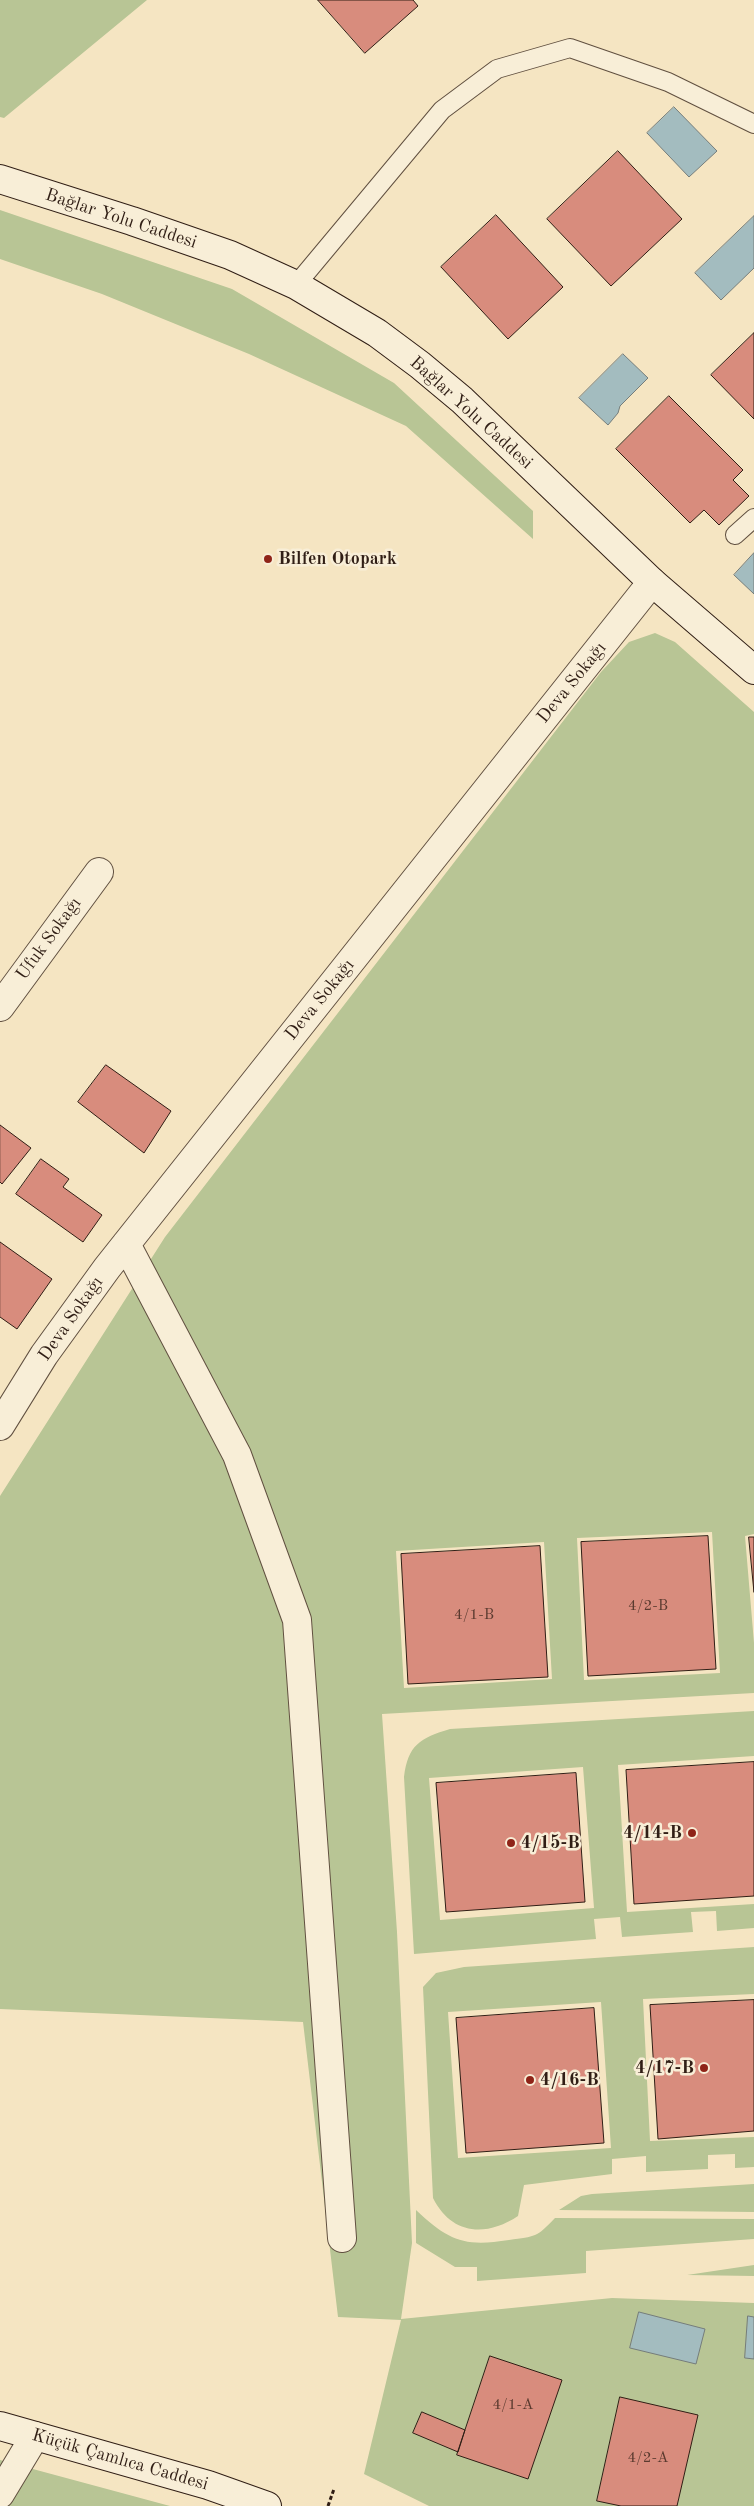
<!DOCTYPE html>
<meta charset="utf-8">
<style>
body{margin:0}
canvas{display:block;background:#f5e5c2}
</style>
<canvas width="754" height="2506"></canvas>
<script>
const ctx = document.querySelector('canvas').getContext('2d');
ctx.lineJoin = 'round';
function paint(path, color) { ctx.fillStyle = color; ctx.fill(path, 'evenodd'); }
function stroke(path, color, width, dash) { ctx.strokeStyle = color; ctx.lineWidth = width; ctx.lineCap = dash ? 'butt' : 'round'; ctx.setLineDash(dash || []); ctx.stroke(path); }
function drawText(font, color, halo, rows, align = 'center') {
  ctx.font = font + ' "Old Standard TT",serif'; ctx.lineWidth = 5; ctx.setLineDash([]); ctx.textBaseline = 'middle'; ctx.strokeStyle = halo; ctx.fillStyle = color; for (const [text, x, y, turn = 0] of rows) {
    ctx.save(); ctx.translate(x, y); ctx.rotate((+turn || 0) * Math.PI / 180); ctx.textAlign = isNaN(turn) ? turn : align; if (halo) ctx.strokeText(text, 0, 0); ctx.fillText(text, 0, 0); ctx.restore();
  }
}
paint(new Path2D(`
 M 0,0 L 147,0 L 4,118 L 0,117 Z
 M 0,210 L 232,289 L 394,383 L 533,511 L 533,539 L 406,426 L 249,354 L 102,294 L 0,259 Z
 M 655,633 L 675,642 L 754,712 L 754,1534 L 745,1536 L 754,1643 L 754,1693 L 382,1714 L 397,1932 L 412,2243 L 401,2319 L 612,2298 L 754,2303 L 754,2506 L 429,2506 L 364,2474 L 401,2320 L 338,2317 L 303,2022 L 0,2009 L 0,1496 L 165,1237 L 601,672 L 629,642 ZM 712,1532 L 720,1673 L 584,1680 L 577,1538 ZM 544,1542 L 552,1679 L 404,1688 L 396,1551 Z
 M 754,1711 L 754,1756 L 618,1765 L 627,1912 L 754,1904 L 754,1928 L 717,1931 L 716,1911 L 691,1912 L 693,1932 L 622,1937 L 620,1917 L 594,1919 L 596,1939 L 414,1954 L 404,1777 C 408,1745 420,1738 450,1729 ZM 583,1767 L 594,1908 L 440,1920 L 429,1778 Z
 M 754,1947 L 754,1994 L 643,1999 L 650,2141 L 754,2137 L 754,2167 L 735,2168 L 735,2154 L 708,2155 L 708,2169 L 646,2172 L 646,2156 L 612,2159 L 612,2174 L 524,2185 L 518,2216 C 485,2238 451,2234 433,2198 L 423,1987 L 436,1973 L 464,1967 ZM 601,2002 L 611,2148 L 458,2158 L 448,2012 Z
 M 754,2184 L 754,2212 L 559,2210 L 581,2196 L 592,2194 Z
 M 416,2210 C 449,2241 464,2247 509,2240 C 536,2236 536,2238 555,2218 L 754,2219 L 754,2239 L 586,2251 L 586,2273 L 477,2281 L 477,2267 L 455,2267 L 416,2243 Z
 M 754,2265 L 754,2276 L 687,2275 Z
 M 0,2460 L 18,2465 L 170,2506 L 0,2506 Z`), '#b8c595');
const water = new Path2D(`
 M 674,107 L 717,151 L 689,177 L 647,133 Z
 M 754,216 L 754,268 L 721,300 L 695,273 Z
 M 623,354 L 648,378 L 620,406 L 618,413 L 608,425 L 579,398 Z
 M 754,553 L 754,594 L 734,575 Z
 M 639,2312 L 705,2329 L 696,2364 L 630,2348 Z
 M 748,2316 L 754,2317 L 754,2359 L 745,2358 Z`);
paint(water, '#a3bcbf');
stroke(water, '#757d7b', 1);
const building = new Path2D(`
 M 318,0 L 413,0 L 418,6 L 365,53 Z
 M 618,151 L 682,219 L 611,286 L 547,219 Z
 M 496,215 L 563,287 L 508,339 L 441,267 Z
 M 754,333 L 754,419 L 711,375 Z
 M 669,396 L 743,470 L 733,480 L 749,496 L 719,525 L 704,510 L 690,523 L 616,449 Z
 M 106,1065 L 171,1111 L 144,1153 L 78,1102 Z
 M 0,1125 L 31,1148 L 2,1184 L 0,1182 Z
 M 41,1159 L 69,1179 L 63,1187 L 102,1215 L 83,1242 L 16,1194 Z
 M 0,1242 L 52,1279 L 17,1329 L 0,1317 Z
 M 708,1536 L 716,1669 L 588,1676 L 581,1542 Z
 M 749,1537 L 754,1537 L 754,1592 Z
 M 540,1546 L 548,1677 L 408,1684 L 401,1554 Z
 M 754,1762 L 754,1896 L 634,1904 L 626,1770 Z
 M 576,1773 L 585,1902 L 446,1912 L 436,1783 Z
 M 754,2000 L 754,2131 L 658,2139 L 650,2005 Z
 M 594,2008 L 604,2143 L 466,2153 L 456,2018 Z
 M 490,2356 L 562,2380 L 528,2479 L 457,2455 Z
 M 620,2397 L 698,2415 L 677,2506 L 621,2506 L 597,2501 Z
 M 422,2412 L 465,2430 L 458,2452 L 413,2433 Z`);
paint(building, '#d88c7d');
stroke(building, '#301e15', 1);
const lane = new Path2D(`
 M 296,285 L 442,110 L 497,69 L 570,48 L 668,82 L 754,124
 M 735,535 L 754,518`);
const street = new Path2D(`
 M 0,1007 L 99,872
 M 126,1244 L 237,1455 L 297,1620 L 342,2238
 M 0,1426 L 44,1355 L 107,1268 L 652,582
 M 0,2494 L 35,2436`);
const secondary = new Path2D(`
 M 0,179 L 132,221 L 230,255 L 296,285 L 377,333 L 420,365 L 462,400 L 652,582 L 754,670
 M 0,2426 L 208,2485 L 267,2506`);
stroke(lane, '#615040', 20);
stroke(street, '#615040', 30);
stroke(secondary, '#301e15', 30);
stroke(new Path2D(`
 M 328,2506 L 334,2489`), '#301e15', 3, [4, 2.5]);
stroke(lane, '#f8eed7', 18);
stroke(street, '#f8eed7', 28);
stroke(secondary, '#f8eed7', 28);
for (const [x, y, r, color] of [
 [268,559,5,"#8f2418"],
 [692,1833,5,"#8f2418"],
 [511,1843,5,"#8f2418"],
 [704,2068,5,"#8f2418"],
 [530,2080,5,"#8f2418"]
]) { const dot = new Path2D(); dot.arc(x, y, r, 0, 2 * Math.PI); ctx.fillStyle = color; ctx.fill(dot); stroke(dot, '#f8eed7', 2); }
drawText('15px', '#5a3a2f', null, [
 ["4/2-B",648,1606],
 ["4/1-B",474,1615],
 ["4/1-A",513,2405],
 ["4/2-A",648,2458]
]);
drawText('18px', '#301e15', '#f8eed7', [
 ["Bağlar Yolu Caddesi",121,219,18],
 ["Bağlar Yolu Caddesi",471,413,42],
 ["Deva Sokağı",572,683,-51],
 ["Ufuk Sokağı",49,939,-54],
 ["Deva Sokağı",320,1000,-51],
 ["Deva Sokağı",71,1319,-55],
 ["Küçük Çamlıca Caddesi",120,2460,16]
]);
drawText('bold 18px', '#301e15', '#f8eed7', [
 ["Bilfen Otopark",278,559],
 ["4/14-B",682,1833,"right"],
 ["4/15-B",521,1843],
 ["4/17-B",694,2068,"right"],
 ["4/16-B",540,2080]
], 'left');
</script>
